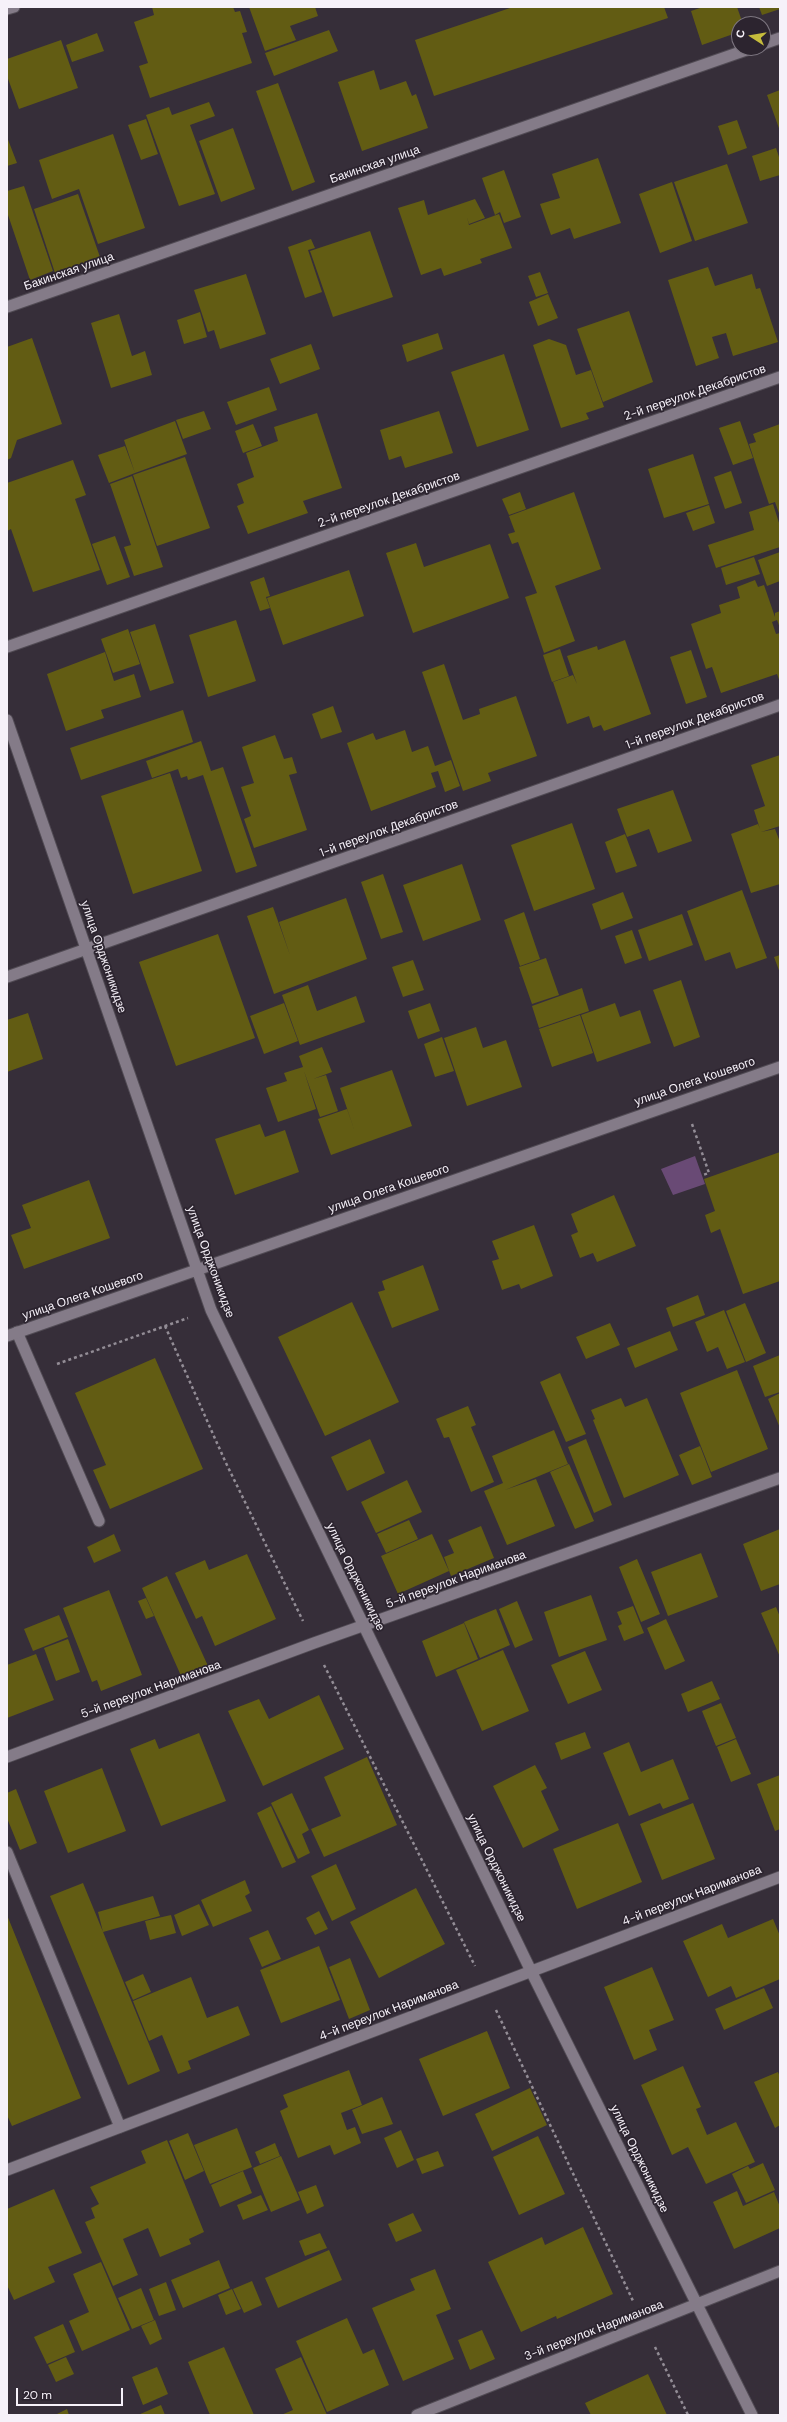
<!DOCTYPE html>
<meta charset="utf-8">
<style>
body{margin:0}
#map{position:relative;width:787px;height:2422px;overflow:hidden;background:#362e39;font-family:"DM Sans",sans-serif}
canvas{display:block}
.frame{position:absolute;inset:0;border:8px solid #f6f1f9;pointer-events:none}
.north{position:absolute;left:731px;top:16px;width:40px;height:40px;box-sizing:border-box;background:#2c242f;border:1px solid #7d7680;border-radius:50%;rotate:282deg;font-size:11px;font-weight:700;line-height:16px;text-align:center;color:#f6f1f9}
.north::after{content:'';display:block;margin:auto;width:14px;height:18px;background:#c6bc3c;clip-path:polygon(50% 0,100% 100%,50% 72%,0 100%)}
.scale{position:absolute;left:16px;top:2388px;width:107px;height:18px;box-sizing:border-box;border:2px solid #f6f1f9;border-top:0;padding-left:5px;font-size:12px;line-height:14px;white-space:nowrap;color:#f6f1f9;-webkit-text-stroke:3px #2c242f;paint-order:stroke}
</style>
<div id="map">
<canvas width="787" height="2422"></canvas>
<div class="frame"></div>
<div class="north">С</div>
<div class="scale">20 m</div>
</div>
<script>
const ctx = document.querySelector('canvas').getContext('2d');
ctx.lineJoin = 'round';
function paint(path, color) { ctx.fillStyle = color; ctx.fill(path, 'evenodd'); }
function stroke(path, color, width, dash) { ctx.strokeStyle = color; ctx.lineWidth = width; ctx.lineCap = dash ? 'butt' : 'round'; ctx.setLineDash(dash || []); ctx.stroke(path); }
function drawText(font, color, halo, rows, align = 'center') {
  ctx.font = font + ' "DM Sans",sans-serif'; ctx.lineWidth = 3.5; ctx.setLineDash([]); ctx.textBaseline = 'middle'; ctx.strokeStyle = halo; ctx.fillStyle = color; for (const [text, x, y, turn = 0] of rows) {
    ctx.save(); ctx.translate(x, y); ctx.rotate((+turn || 0) * Math.PI / 180); ctx.textAlign = isNaN(turn) ? turn : align; if (halo) ctx.strokeText(text, 0, 0); ctx.fillText(text, 0, 0); ctx.restore();
  }
}
paint(new Path2D(`
 M 695,1156 L 705,1184 L 673,1195 L 661,1169 Z`), '#694a75');
paint(new Path2D(`
 M 152,7 L 233,7 L 235,12 L 240,11 L 247,32 L 242,33 L 252,63 L 150,98 L 139,66 L 148,63 L 134,22 L 154,15 Z
 M 249,7 L 315,7 L 318,16 L 290,26 L 296,40 L 265,51 Z
 M 513,7 L 664,7 L 668,18 L 434,96 L 415,40 Z
 M 703,7 L 737,7 L 743,24 L 739,24 L 739,32 L 702,45 L 691,11 Z
 M 759,7 L 780,7 L 780,9 L 762,15 Z
 M 329,30 L 338,51 L 274,76 L 265,53 Z
 M 97,33 L 104,51 L 72,62 L 66,45 Z
 M 61,40 L 78,88 L 19,109 L 7,76 L 7,59 Z
 M 374,70 L 380,90 L 406,81 L 412,96 L 416,94 L 428,128 L 362,151 L 338,82 Z
 M 278,83 L 315,182 L 292,191 L 256,91 Z
 M 780,90 L 780,131 L 767,95 Z
 M 209,102 L 215,116 L 190,125 L 215,194 L 179,206 L 146,115 L 169,107 L 172,115 Z
 M 146,119 L 158,154 L 141,160 L 128,125 Z
 M 737,120 L 747,148 L 728,155 L 718,126 Z
 M 233,128 L 255,189 L 221,202 L 199,141 Z
 M 113,134 L 145,228 L 98,244 L 79,189 L 52,199 L 39,160 Z
 M 7,137 L 17,163 L 7,166 Z
 M 776,148 L 780,160 L 780,175 L 760,181 L 752,156 Z
 M 598,158 L 621,223 L 574,239 L 570,228 L 551,235 L 540,204 L 560,198 L 552,174 Z
 M 727,164 L 748,223 L 695,241 L 674,182 Z
 M 504,170 L 521,217 L 504,223 L 500,212 L 495,215 L 482,178 Z
 M 672,182 L 692,241 L 660,253 L 639,194 Z
 M 24,186 L 53,271 L 30,280 L 7,212 L 7,191 Z
 M 78,194 L 100,257 L 55,273 L 34,209 Z
 M 475,199 L 485,218 L 469,224 L 467,217 L 469,225 L 499,214 L 512,248 L 480,259 L 482,263 L 444,276 L 441,268 L 421,275 L 398,208 L 424,200 L 428,215 Z
 M 370,231 L 393,297 L 333,317 L 310,251 Z
 M 311,239 L 315,248 L 308,250 L 322,292 L 305,298 L 288,247 Z
 M 708,267 L 715,286 L 752,274 L 756,289 L 760,288 L 778,342 L 733,356 L 726,333 L 712,337 L 719,358 L 696,366 L 668,280 Z
 M 540,272 L 548,293 L 536,297 L 528,276 Z
 M 246,274 L 266,334 L 220,349 L 214,330 L 208,332 L 194,290 Z
 M 548,294 L 558,318 L 538,326 L 529,302 Z
 M 629,311 L 653,382 L 603,402 L 577,329 Z
 M 200,312 L 207,337 L 184,344 L 177,320 Z
 M 119,314 L 132,356 L 145,351 L 152,375 L 111,388 L 91,323 Z
 M 438,333 L 443,349 L 407,362 L 402,345 Z
 M 32,338 L 62,424 L 17,440 L 11,458 L 7,460 L 7,347 Z
 M 549,339 L 566,345 L 576,375 L 591,370 L 604,407 L 586,413 L 589,419 L 561,428 L 533,345 Z
 M 311,344 L 320,369 L 280,384 L 270,359 Z
 M 504,354 L 529,430 L 477,447 L 451,372 Z
 M 269,387 L 277,410 L 236,425 L 227,402 Z
 M 204,411 L 211,429 L 183,439 L 176,420 Z
 M 439,411 L 453,453 L 405,468 L 401,456 L 389,460 L 380,430 Z
 M 317,413 L 342,488 L 303,501 L 308,513 L 248,534 L 237,506 L 244,503 L 237,484 L 254,477 L 246,453 L 278,441 L 274,427 Z
 M 175,421 L 187,454 L 135,473 L 124,440 Z
 M 740,421 L 753,458 L 733,465 L 719,428 Z
 M 253,424 L 262,446 L 243,453 L 235,431 Z
 M 780,424 L 780,516 L 775,502 L 769,504 L 749,444 L 756,442 L 753,434 Z
 M 125,446 L 135,473 L 109,483 L 98,455 Z
 M 693,454 L 709,504 L 664,518 L 648,469 Z
 M 185,457 L 210,528 L 157,546 L 133,475 Z
 M 73,460 L 86,495 L 75,499 L 100,570 L 33,592 L 11,529 L 7,531 L 7,483 Z
 M 731,471 L 742,503 L 725,509 L 714,477 Z
 M 132,476 L 163,567 L 134,576 L 124,547 L 131,545 L 110,484 Z
 M 520,492 L 526,509 L 509,515 L 502,499 Z
 M 574,492 L 601,569 L 555,586 L 575,641 L 544,653 L 525,597 L 537,593 L 518,542 L 512,544 L 508,534 L 515,532 L 509,516 Z
 M 773,504 L 780,526 L 780,547 L 716,568 L 708,545 L 754,530 L 749,512 Z
 M 709,505 L 715,523 L 693,531 L 686,513 Z
 M 115,536 L 130,577 L 107,585 L 92,544 Z
 M 416,543 L 424,567 L 490,544 L 509,598 L 413,633 L 386,553 Z
 M 780,552 L 780,581 L 767,586 L 758,560 Z
 M 754,557 L 760,574 L 726,585 L 721,568 Z
 M 349,570 L 364,616 L 283,645 L 267,598 Z
 M 264,577 L 270,596 L 266,597 L 270,608 L 260,611 L 250,582 Z
 M 755,580 L 758,587 L 764,585 L 775,617 L 775,613 L 780,611 L 780,628 L 777,620 L 772,622 L 776,634 L 780,633 L 780,682 L 777,674 L 721,693 L 712,667 L 706,669 L 691,624 L 721,613 L 719,605 L 740,598 L 737,587 Z
 M 236,620 L 256,681 L 208,697 L 189,635 Z
 M 155,624 L 174,683 L 150,691 L 130,632 Z
 M 128,629 L 140,664 L 113,673 L 101,639 Z
 M 625,640 L 651,714 L 604,731 L 601,725 L 593,728 L 589,716 L 567,724 L 553,682 L 573,675 L 577,684 L 567,656 L 597,646 L 598,650 Z
 M 560,649 L 569,676 L 552,682 L 543,655 Z
 M 691,650 L 707,697 L 686,704 L 670,657 Z
 M 105,652 L 114,681 L 134,674 L 141,697 L 101,710 L 104,718 L 66,731 L 47,674 Z
 M 444,664 L 463,720 L 480,714 L 479,709 L 516,696 L 537,756 L 488,773 L 491,781 L 463,791 L 422,672 Z
 M 333,706 L 342,732 L 321,739 L 312,714 Z
 M 183,710 L 193,742 L 81,780 L 70,748 Z
 M 405,730 L 412,752 L 428,746 L 435,766 L 451,760 L 460,786 L 445,792 L 438,771 L 431,773 L 436,787 L 371,811 L 347,743 L 373,733 L 376,740 Z
 M 275,735 L 284,759 L 292,757 L 297,773 L 289,775 L 307,830 L 254,848 L 244,819 L 251,816 L 241,787 L 254,783 L 242,747 Z
 M 201,741 L 211,771 L 223,767 L 257,866 L 236,873 L 203,775 L 188,780 L 187,776 L 181,778 L 178,769 L 152,778 L 146,761 Z
 M 780,755 L 780,826 L 761,832 L 775,829 L 780,842 L 780,884 L 751,893 L 731,834 L 758,824 L 760,829 L 754,810 L 765,806 L 751,765 Z
 M 170,773 L 202,871 L 133,894 L 101,796 Z
 M 673,790 L 692,841 L 658,853 L 649,829 L 627,837 L 617,809 Z
 M 572,823 L 595,889 L 534,911 L 511,845 Z
 M 625,834 L 637,866 L 616,873 L 605,842 Z
 M 462,864 L 481,920 L 423,941 L 403,885 Z
 M 383,874 L 403,932 L 381,939 L 361,882 Z
 M 742,890 L 767,958 L 736,969 L 730,952 L 705,961 L 687,911 Z
 M 623,892 L 633,918 L 601,930 L 592,904 Z
 M 346,898 L 367,959 L 274,994 L 247,916 L 273,907 L 290,955 L 279,922 Z
 M 524,912 L 540,959 L 520,966 L 504,920 Z
 M 682,914 L 693,945 L 649,961 L 638,930 Z
 M 632,930 L 642,958 L 625,964 L 615,936 Z
 M 218,934 L 255,1038 L 176,1066 L 139,962 Z
 M 780,955 L 780,973 L 774,957 Z
 M 546,958 L 559,995 L 532,1004 L 519,967 Z
 M 413,960 L 424,990 L 403,997 L 392,967 Z
 M 681,980 L 700,1037 L 674,1047 L 653,990 Z
 M 308,985 L 317,1011 L 356,996 L 365,1022 L 300,1045 L 282,995 Z
 M 582,988 L 589,1011 L 539,1028 L 532,1006 Z
 M 284,1003 L 298,1041 L 264,1054 L 250,1016 Z
 M 430,1003 L 440,1031 L 418,1039 L 408,1011 Z
 M 615,1003 L 620,1017 L 640,1010 L 651,1043 L 597,1062 L 581,1015 Z
 M 28,1013 L 43,1059 L 7,1072 L 7,1020 Z
 M 580,1015 L 593,1053 L 552,1067 L 539,1029 Z
 M 476,1027 L 483,1048 L 506,1040 L 522,1087 L 467,1106 L 444,1038 Z
 M 442,1037 L 454,1071 L 435,1077 L 424,1044 Z
 M 322,1047 L 332,1072 L 313,1079 L 326,1075 L 338,1111 L 320,1117 L 304,1071 L 316,1109 L 278,1122 L 266,1088 L 287,1081 L 284,1073 L 303,1067 L 299,1056 Z
 M 392,1070 L 412,1126 L 331,1155 L 318,1119 L 347,1109 L 355,1132 L 340,1088 Z
 M 260,1124 L 265,1137 L 285,1130 L 299,1172 L 235,1195 L 215,1139 Z
 M 780,1152 L 780,1281 L 743,1294 L 720,1229 L 711,1233 L 705,1215 L 715,1211 L 704,1179 Z
 M 89,1180 L 110,1238 L 24,1269 L 11,1235 L 31,1228 L 22,1205 Z
 M 614,1195 L 636,1246 L 597,1262 L 593,1253 L 580,1258 L 571,1235 L 578,1232 L 571,1214 Z
 M 534,1225 L 553,1276 L 521,1289 L 519,1284 L 502,1290 L 492,1261 L 499,1259 L 492,1241 Z
 M 423,1265 L 439,1310 L 392,1328 L 378,1292 L 385,1290 L 382,1281 Z
 M 698,1295 L 705,1315 L 673,1327 L 666,1308 Z
 M 352,1302 L 399,1402 L 325,1436 L 278,1337 Z
 M 745,1303 L 766,1353 L 746,1362 L 726,1311 Z
 M 724,1310 L 745,1362 L 727,1369 L 718,1347 L 707,1352 L 695,1322 Z
 M 610,1323 L 620,1345 L 586,1359 L 576,1337 Z
 M 670,1331 L 678,1350 L 635,1368 L 627,1348 Z
 M 780,1355 L 780,1392 L 765,1397 L 753,1366 Z
 M 155,1358 L 203,1469 L 110,1509 L 93,1470 L 106,1465 L 75,1393 Z
 M 737,1370 L 768,1449 L 711,1472 L 680,1393 Z
 M 560,1373 L 586,1434 L 566,1442 L 540,1382 Z
 M 780,1393 L 780,1428 L 768,1399 Z
 M 621,1398 L 625,1407 L 647,1398 L 679,1475 L 624,1498 L 593,1420 L 595,1419 L 591,1410 Z
 M 468,1406 L 476,1425 L 471,1427 L 494,1482 L 471,1492 L 449,1437 L 444,1438 L 436,1419 Z
 M 554,1430 L 568,1464 L 505,1490 L 536,1479 L 555,1526 L 507,1545 L 484,1491 L 503,1483 L 492,1456 Z
 M 370,1439 L 385,1473 L 347,1491 L 331,1457 Z
 M 586,1439 L 612,1505 L 594,1513 L 568,1447 Z
 M 700,1446 L 712,1477 L 692,1485 L 679,1455 Z
 M 569,1464 L 594,1521 L 575,1529 L 550,1472 Z
 M 407,1480 L 422,1512 L 376,1533 L 361,1502 Z
 M 409,1520 L 418,1539 L 386,1553 L 377,1534 Z
 M 481,1526 L 494,1558 L 451,1576 L 444,1557 L 454,1553 L 448,1540 Z
 M 780,1529 L 780,1584 L 761,1591 L 743,1544 Z
 M 114,1534 L 121,1551 L 94,1563 L 87,1547 Z
 M 432,1534 L 449,1571 L 398,1594 L 381,1556 Z
 M 701,1553 L 718,1597 L 668,1616 L 651,1572 Z
 M 247,1554 L 276,1619 L 215,1646 L 202,1616 L 196,1619 L 175,1573 L 205,1560 L 209,1570 Z
 M 637,1559 L 660,1614 L 641,1622 L 619,1567 Z
 M 167,1576 L 208,1666 L 182,1678 L 142,1588 Z
 M 109,1590 L 142,1675 L 101,1691 L 97,1680 L 92,1682 L 63,1608 Z
 M 591,1595 L 607,1640 L 559,1657 L 544,1612 Z
 M 146,1598 L 154,1616 L 146,1619 L 138,1601 Z
 M 517,1601 L 533,1640 L 515,1648 L 499,1609 Z
 M 633,1606 L 644,1633 L 624,1641 L 618,1626 L 622,1624 L 617,1612 Z
 M 776,1607 L 780,1617 L 780,1657 L 761,1613 Z
 M 496,1609 L 510,1645 L 480,1658 L 464,1622 Z
 M 59,1615 L 68,1637 L 33,1651 L 24,1629 Z
 M 666,1619 L 685,1661 L 665,1670 L 647,1628 Z
 M 464,1623 L 478,1659 L 436,1677 L 422,1641 Z
 M 68,1639 L 80,1672 L 56,1681 L 44,1648 Z
 M 503,1650 L 529,1711 L 482,1731 L 456,1670 Z
 M 585,1651 L 602,1690 L 568,1704 L 551,1665 Z
 M 36,1654 L 54,1700 L 7,1718 L 7,1665 Z
 M 712,1681 L 720,1699 L 688,1712 L 681,1694 Z
 M 319,1695 L 344,1749 L 263,1786 L 228,1711 L 259,1699 L 269,1719 Z
 M 721,1703 L 736,1738 L 716,1746 L 702,1711 Z
 M 585,1732 L 591,1748 L 561,1760 L 555,1743 Z
 M 199,1733 L 226,1801 L 161,1826 L 130,1749 L 155,1739 L 159,1749 Z
 M 736,1739 L 751,1774 L 731,1782 L 717,1747 Z
 M 629,1742 L 641,1772 L 673,1759 L 689,1799 L 663,1809 L 660,1803 L 629,1816 L 603,1753 Z
 M 367,1757 L 397,1825 L 324,1857 L 311,1829 L 341,1816 L 324,1777 Z
 M 535,1765 L 547,1788 L 541,1791 L 559,1830 L 523,1848 L 493,1786 Z
 M 102,1768 L 126,1831 L 68,1853 L 44,1791 Z
 M 780,1775 L 780,1829 L 775,1831 L 757,1784 Z
 M 16,1789 L 37,1843 L 20,1850 L 7,1818 L 7,1793 Z
 M 292,1793 L 309,1830 L 302,1834 L 310,1853 L 298,1859 L 271,1803 Z
 M 693,1803 L 715,1859 L 662,1880 L 640,1824 Z
 M 271,1806 L 296,1862 L 282,1868 L 257,1813 Z
 M 618,1823 L 642,1882 L 577,1909 L 553,1849 Z
 M 336,1864 L 356,1909 L 332,1921 L 311,1876 Z
 M 245,1880 L 250,1893 L 245,1896 L 252,1911 L 213,1927 L 201,1900 Z
 M 83,1883 L 160,2071 L 128,2085 L 50,1896 Z
 M 416,1888 L 445,1944 L 379,1978 L 350,1922 Z
 M 153,1896 L 160,1916 L 103,1932 L 98,1912 Z
 M 199,1904 L 209,1925 L 182,1936 L 174,1915 Z
 M 319,1911 L 328,1929 L 315,1935 L 306,1918 Z
 M 7,1915 L 81,2098 L 12,2126 L 7,2115 Z
 M 171,1915 L 176,1933 L 150,1940 L 145,1921 Z
 M 773,1919 L 780,1936 L 780,1979 L 736,1998 L 731,1986 L 708,1997 L 683,1941 L 722,1924 L 728,1938 Z
 M 268,1930 L 281,1959 L 262,1967 L 249,1938 Z
 M 319,1946 L 340,2000 L 281,2023 L 260,1970 Z
 M 350,1958 L 370,2010 L 349,2019 L 329,1967 Z
 M 652,1967 L 674,2020 L 649,2030 L 657,2050 L 634,2060 L 604,1987 Z
 M 143,1974 L 151,1992 L 133,2000 L 125,1982 Z
 M 191,1977 L 207,2018 L 238,2006 L 250,2035 L 188,2061 L 191,2069 L 178,2074 L 162,2035 L 149,2041 L 133,2001 Z
 M 764,1988 L 773,2008 L 724,2030 L 715,2009 Z
 M 487,2031 L 510,2088 L 443,2116 L 419,2059 Z
 M 683,2066 L 701,2107 L 696,2109 L 707,2135 L 736,2122 L 755,2162 L 706,2184 L 688,2147 L 672,2155 L 641,2085 Z
 M 349,2070 L 362,2105 L 341,2113 L 347,2130 L 355,2127 L 361,2143 L 334,2155 L 330,2145 L 298,2158 L 280,2111 L 288,2107 L 283,2095 Z
 M 778,2072 L 780,2077 L 780,2125 L 775,2128 L 754,2082 Z
 M 530,2088 L 547,2125 L 492,2151 L 475,2114 Z
 M 382,2097 L 393,2124 L 362,2134 L 352,2110 Z
 M 237,2128 L 252,2167 L 210,2184 L 194,2145 Z
 M 401,2130 L 414,2160 L 397,2168 L 384,2138 Z
 M 188,2133 L 204,2171 L 185,2180 L 169,2141 Z
 M 538,2136 L 565,2194 L 519,2215 L 493,2157 Z
 M 167,2140 L 204,2232 L 189,2239 L 191,2244 L 160,2257 L 148,2228 L 123,2239 L 138,2275 L 113,2286 L 85,2222 L 100,2216 L 95,2218 L 91,2208 L 99,2204 L 90,2187 L 146,2163 L 141,2151 Z
 M 275,2143 L 280,2156 L 260,2164 L 255,2152 Z
 M 438,2151 L 444,2166 L 422,2174 L 416,2159 Z
 M 281,2156 L 300,2200 L 271,2212 L 253,2168 Z
 M 763,2163 L 775,2190 L 746,2203 L 732,2174 L 748,2166 L 750,2169 Z
 M 243,2171 L 252,2193 L 220,2207 L 211,2185 Z
 M 316,2185 L 324,2206 L 307,2214 L 298,2192 Z
 M 54,2189 L 82,2253 L 48,2267 L 55,2282 L 14,2300 L 7,2285 L 7,2209 Z
 M 737,2191 L 743,2206 L 774,2192 L 780,2207 L 780,2228 L 734,2249 L 713,2202 Z
 M 261,2195 L 268,2210 L 243,2220 L 237,2205 Z
 M 413,2213 L 422,2231 L 396,2242 L 388,2224 Z
 M 583,2227 L 613,2294 L 557,2319 L 556,2316 L 521,2332 L 488,2262 L 542,2237 L 545,2245 Z
 M 320,2233 L 327,2248 L 305,2256 L 299,2241 Z
 M 329,2250 L 342,2280 L 278,2308 L 265,2278 Z
 M 219,2260 L 230,2288 L 183,2308 L 171,2280 Z
 M 101,2262 L 130,2330 L 82,2351 L 69,2321 L 89,2312 L 73,2274 Z
 M 435,2269 L 451,2309 L 436,2315 L 454,2359 L 403,2381 L 372,2308 L 415,2290 L 410,2279 Z
 M 252,2281 L 262,2305 L 244,2313 L 233,2289 Z
 M 166,2282 L 176,2310 L 159,2316 L 149,2289 Z
 M 141,2288 L 154,2320 L 132,2329 L 118,2298 Z
 M 232,2289 L 241,2309 L 226,2315 L 218,2295 Z
 M 347,2318 L 363,2354 L 374,2349 L 389,2385 L 327,2412 L 296,2341 Z
 M 155,2320 L 162,2339 L 150,2345 L 141,2326 Z
 M 63,2324 L 75,2352 L 47,2364 L 34,2337 Z
 M 482,2330 L 495,2359 L 470,2370 L 458,2340 Z
 M 224,2347 L 254,2415 L 210,2415 L 188,2362 Z
 M 66,2357 L 74,2374 L 56,2382 L 48,2365 Z
 M 301,2357 L 327,2415 L 281,2415 L 293,2410 L 275,2369 Z
 M 157,2367 L 168,2394 L 143,2405 L 132,2377 Z
 M 648,2374 L 667,2415 L 591,2415 L 585,2403 Z
 M 161,2405 L 165,2415 L 138,2415 Z
 M 67,2409 L 69,2415 L 55,2415 Z`), '#625c13');
const service = new Path2D(`
 M 17,1332 L 99,1521
 M 7,1852 L 120,2127`);
const minor = new Path2D(`
 M 7,9 L 14,7
 M 763,44 L 780,38
 M 7,307 L 752,48
 M 7,647 L 780,377
 M 7,720 L 211,1310 L 531,1971 L 752,2415
 M 7,977 L 780,705
 M 7,1336 L 780,1067
 M 7,1757 L 314,1643 L 780,1478
 M 7,2170 L 780,1877
 M 417,2415 L 780,2271`);
stroke(service, '#514b54', 13);
stroke(minor, '#514b54', 13);
stroke(new Path2D(`
 M 692,1124 L 709,1173 L 703,1175
 M 165,1326 L 225,1461 L 303,1621
 M 57,1364 L 188,1318
 M 324,1665 L 475,1966
 M 496,2010 L 634,2303
 M 655,2347 L 688,2415`), '#938d96', 2.5, [3, 3]);
stroke(service, '#847b88', 11);
stroke(minor, '#847b88', 11);
drawText('12px', '#f6f1f9', '#2c242f', [
 ["Бакинская улица",375,165,-19],
 ["Бакинская улица",69,272,-19],
 ["2-й переулок Декабристов",695,393,-19],
 ["2-й переулок Декабристов",389,500,-19],
 ["1-й переулок Декабристов",695,721,-20],
 ["1-й переулок Декабристов",389,829,-20],
 ["улица Орджоникидзе",103,957,71],
 ["улица Олега Кошевого",695,1082,-19],
 ["улица Олега Кошевого",389,1189,-19],
 ["улица Орджоникидзе",210,1262,70],
 ["улица Олега Кошевого",83,1296,-19],
 ["улица Орджоникидзе",355,1577,64],
 ["5-й переулок Нариманова",456,1580,-20],
 ["5-й переулок Нариманова",151,1690,-20],
 ["улица Орджоникидзе",496,1868,64],
 ["4-й переулок Нариманова",692,1896,-21],
 ["4-й переулок Нариманова",389,2011,-21],
 ["улица Орджоникидзе",639,2159,64],
 ["3-й переулок Нариманова",594,2331,-21]
]);
</script>
